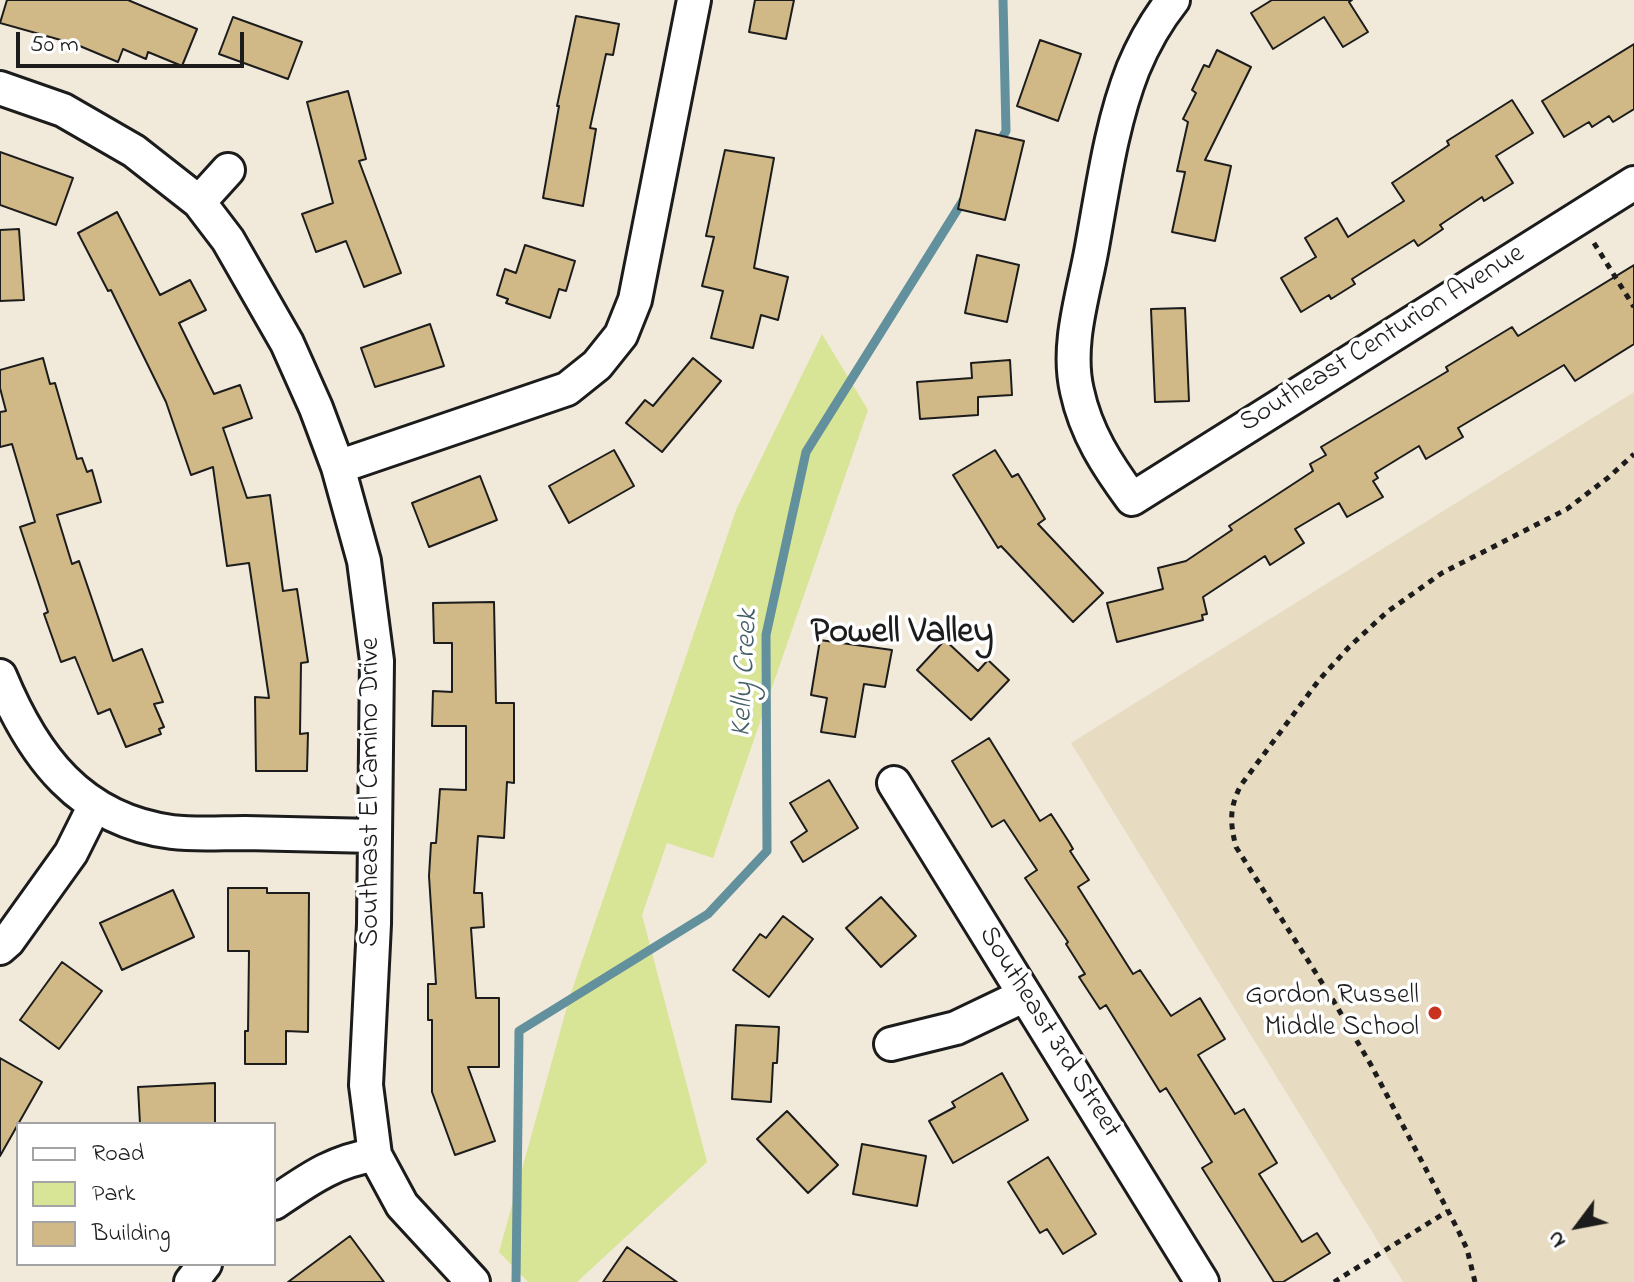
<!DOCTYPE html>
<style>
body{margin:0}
#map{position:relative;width:1634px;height:1282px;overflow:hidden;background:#f1eadb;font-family:"Indie Flower",sans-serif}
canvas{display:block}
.legend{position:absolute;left:16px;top:1122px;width:260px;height:144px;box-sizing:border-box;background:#fff;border:2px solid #a4a4a4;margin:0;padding:10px 14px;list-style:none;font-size:24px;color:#1c1c1c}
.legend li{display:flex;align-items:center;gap:16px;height:40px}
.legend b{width:40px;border:2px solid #a4a4a4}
.north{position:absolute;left:1538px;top:1186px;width:80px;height:80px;-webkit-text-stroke:6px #fff;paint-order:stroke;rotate:238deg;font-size:22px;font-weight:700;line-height:32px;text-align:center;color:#1c1c1c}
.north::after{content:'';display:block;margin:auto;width:28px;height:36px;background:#1c1c1c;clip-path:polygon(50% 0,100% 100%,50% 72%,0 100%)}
.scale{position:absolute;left:16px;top:32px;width:228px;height:36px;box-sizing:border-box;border:4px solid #1c1c1c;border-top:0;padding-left:10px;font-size:24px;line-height:28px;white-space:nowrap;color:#1c1c1c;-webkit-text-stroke:6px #fff;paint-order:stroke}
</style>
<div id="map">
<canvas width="1634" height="1282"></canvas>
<ul class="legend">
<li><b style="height:10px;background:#fff"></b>Road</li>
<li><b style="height:22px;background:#d8e496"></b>Park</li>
<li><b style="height:22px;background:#d0b887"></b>Building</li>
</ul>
<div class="north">N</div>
<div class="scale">50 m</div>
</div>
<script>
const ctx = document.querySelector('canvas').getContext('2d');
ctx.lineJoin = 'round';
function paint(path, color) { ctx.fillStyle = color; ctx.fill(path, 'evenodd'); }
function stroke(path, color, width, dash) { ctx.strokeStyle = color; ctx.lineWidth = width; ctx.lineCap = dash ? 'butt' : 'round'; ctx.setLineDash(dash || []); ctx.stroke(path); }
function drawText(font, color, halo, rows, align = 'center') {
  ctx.font = font + ' "Indie Flower",sans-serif'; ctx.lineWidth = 7; ctx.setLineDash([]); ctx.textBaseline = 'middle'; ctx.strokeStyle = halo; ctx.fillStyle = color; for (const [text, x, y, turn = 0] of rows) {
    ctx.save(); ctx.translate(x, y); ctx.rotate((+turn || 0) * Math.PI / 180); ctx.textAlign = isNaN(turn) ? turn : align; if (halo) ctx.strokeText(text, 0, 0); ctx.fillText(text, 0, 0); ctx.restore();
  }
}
paint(new Path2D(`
 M 1634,392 L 1634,1282 L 1403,1282 L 1071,743 Z`), '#e7dbc2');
paint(new Path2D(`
 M 822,334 L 868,410 L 713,858 L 667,843 L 642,915 L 707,1162 L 577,1282 L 528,1282 L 499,1252 L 570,996 L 736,510 Z`), '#d8e496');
stroke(new Path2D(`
 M 997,146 L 1006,131 L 1003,0
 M 516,1282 L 519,1031 L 708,914 L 767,851 L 766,635 L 806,452 L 964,199`), '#62909c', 9);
const building = new Path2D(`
 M 7,0 L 128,0 L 197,29 L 182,66 L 148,52 L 146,59 L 123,49 L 118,62 L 75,44 L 0,23 Z
 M 755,0 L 794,0 L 786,39 L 749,32 Z
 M 1272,0 L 1352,0 L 1349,2 L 1368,32 L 1343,47 L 1324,17 L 1273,49 L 1251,13 Z
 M 576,16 L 619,24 L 613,55 L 606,54 L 590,128 L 596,129 L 583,206 L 543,198 L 559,106 L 557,106 Z
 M 233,17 L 302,42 L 288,79 L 219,54 Z
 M 1040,40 L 1081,54 L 1058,121 L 1017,106 Z
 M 1634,44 L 1634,109 L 1613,122 L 1609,116 L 1592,127 L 1589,122 L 1564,137 L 1542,101 Z
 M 1217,50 L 1251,67 L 1205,160 L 1231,166 L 1215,241 L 1172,232 L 1185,172 L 1177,171 L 1188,122 L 1183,119 L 1196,93 L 1192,90 L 1204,65 L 1209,67 Z
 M 348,91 L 366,159 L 359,161 L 401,273 L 364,287 L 346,241 L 316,252 L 302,214 L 333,203 L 307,102 Z
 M 1512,100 L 1533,133 L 1496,156 L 1513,183 L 1484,201 L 1482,197 L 1440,225 L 1443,229 L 1418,246 L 1414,240 L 1352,279 L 1355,284 L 1331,299 L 1329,295 L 1301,312 L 1281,278 L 1316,257 L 1305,238 L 1337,218 L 1348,237 L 1404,201 L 1392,183 L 1449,145 L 1447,141 Z
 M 976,130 L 1024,141 L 1005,220 L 958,209 Z
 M 725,150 L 774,158 L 754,268 L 788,277 L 778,320 L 761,315 L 753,348 L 711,338 L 723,291 L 702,286 L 714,237 L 706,236 Z
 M 0,152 L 73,178 L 56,225 L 0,205 Z
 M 117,212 L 160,295 L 190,280 L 206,310 L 179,323 L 214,394 L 240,385 L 252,418 L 223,428 L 247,498 L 270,495 L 283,591 L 297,589 L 308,662 L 301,663 L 300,734 L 308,733 L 307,771 L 256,771 L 255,697 L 269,698 L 249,563 L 227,566 L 213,467 L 191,475 L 166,402 L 111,290 L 108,291 L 78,233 Z
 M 19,229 L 24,300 L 0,301 L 0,230 Z
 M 525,245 L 575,261 L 566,291 L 559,289 L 550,318 L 506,303 L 508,299 L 497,295 L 505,269 L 516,273 Z
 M 977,255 L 1019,265 L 1007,322 L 965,313 Z
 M 1634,265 L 1634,344 L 1575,381 L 1564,365 L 1458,428 L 1463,437 L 1426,459 L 1419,446 L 1375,473 L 1378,478 L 1373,481 L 1383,497 L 1347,517 L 1339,503 L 1295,529 L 1304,543 L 1270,565 L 1265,556 L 1203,597 L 1207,614 L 1202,615 L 1203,620 L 1117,642 L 1107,603 L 1163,589 L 1158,568 L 1186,561 L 1232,530 L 1229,526 L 1313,471 L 1310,464 L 1326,455 L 1321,447 L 1448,371 L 1446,367 L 1512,327 L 1518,336 Z
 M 1185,308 L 1189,401 L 1155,402 L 1151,309 Z
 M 430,324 L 444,366 L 375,387 L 361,348 Z
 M 43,358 L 50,384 L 55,383 L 77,459 L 82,458 L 87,472 L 92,470 L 101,502 L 57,515 L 72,564 L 79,561 L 113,661 L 142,649 L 163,702 L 154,704 L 164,727 L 159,729 L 161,734 L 126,747 L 110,709 L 98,714 L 75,657 L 61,662 L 44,614 L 48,612 L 20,527 L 35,522 L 12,444 L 0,447 L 0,412 L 6,411 L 0,388 L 0,370 Z
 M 693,358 L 721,381 L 662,452 L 626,423 L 645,400 L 653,406 Z
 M 1010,360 L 1012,395 L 978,397 L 978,415 L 920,419 L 917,382 L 972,378 L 971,363 Z
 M 614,450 L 634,486 L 569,523 L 549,486 Z
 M 995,450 L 1012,477 L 1018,474 L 1045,519 L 1038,524 L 1103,593 L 1073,622 L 1001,546 L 998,548 L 953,475 Z
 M 480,476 L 497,520 L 429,547 L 412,503 Z
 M 494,602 L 496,703 L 514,703 L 514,783 L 507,782 L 504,838 L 478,836 L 474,893 L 482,893 L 484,927 L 471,928 L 476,998 L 499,998 L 499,1067 L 468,1067 L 495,1141 L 455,1155 L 432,1092 L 432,1020 L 428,1020 L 428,984 L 436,984 L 429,876 L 431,843 L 436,843 L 440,789 L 466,790 L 466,726 L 432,726 L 433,691 L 452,692 L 452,643 L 434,643 L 433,603 Z
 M 820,640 L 892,650 L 885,687 L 864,684 L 855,737 L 821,732 L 827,698 L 811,695 Z
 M 945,640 L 978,671 L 988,660 L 1009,680 L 971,720 L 917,670 Z
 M 989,738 L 1040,821 L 1051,814 L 1069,842 L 1073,849 L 1070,851 L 1089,880 L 1078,887 L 1133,974 L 1140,970 L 1171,1016 L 1200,998 L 1225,1039 L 1198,1055 L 1235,1114 L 1244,1109 L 1277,1163 L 1259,1174 L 1302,1242 L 1317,1233 L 1330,1253 L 1283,1282 L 1274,1282 L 1202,1168 L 1212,1162 L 1166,1088 L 1160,1092 L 1106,1005 L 1100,1009 L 1079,977 L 1085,974 L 1066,944 L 1068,942 L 1025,878 L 1037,870 L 1004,820 L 992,827 L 952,761 Z
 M 829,780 L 858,828 L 803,862 L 791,842 L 807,831 L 790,803 Z
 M 228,888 L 267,888 L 267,893 L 309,893 L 308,1032 L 286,1031 L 286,1064 L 245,1064 L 245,1031 L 248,1031 L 249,951 L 228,951 Z
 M 173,890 L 194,937 L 122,970 L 100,923 Z
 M 881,897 L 916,936 L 881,967 L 846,928 Z
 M 783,916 L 813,939 L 769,997 L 733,970 L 760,934 L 766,938 Z
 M 62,962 L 102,991 L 59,1049 L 20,1020 Z
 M 736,1025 L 779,1027 L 777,1063 L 773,1063 L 771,1102 L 732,1099 Z
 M 0,1058 L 42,1082 L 0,1156 Z
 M 1002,1073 L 1028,1120 L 953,1163 L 929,1121 L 955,1107 L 952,1102 Z
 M 215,1083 L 215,1124 L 140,1124 L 138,1087 Z
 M 787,1111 L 838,1165 L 808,1193 L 757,1139 Z
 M 862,1144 L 926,1156 L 917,1206 L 853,1194 Z
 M 1048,1157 L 1096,1234 L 1063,1254 L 1047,1229 L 1040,1233 L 1008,1182 Z
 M 350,1236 L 384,1282 L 288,1282 Z
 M 627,1247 L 677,1282 L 603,1282 Z`);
paint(building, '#d0b887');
stroke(building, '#1c1c1c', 2);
const street = new Path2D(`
 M 1173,0 C 1157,20 1143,45 1133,69 C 1111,125 1103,187 1092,247 C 1084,293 1066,344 1077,391 C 1086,433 1107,465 1132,499 L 1634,183
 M 0,88 L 63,110 L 134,151 L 199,202 L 228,240 L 287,343 L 316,408 L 338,467 L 364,561 L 377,661 L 374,924 L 366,1085 L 375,1155 L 402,1205 L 473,1282
 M 199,202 L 228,170
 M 338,467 L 567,389 L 597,365 L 621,335 L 635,300 L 694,0
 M 0,676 C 33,756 80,820 172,832 C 196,835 221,833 245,833 C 288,834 331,835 374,836
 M 894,783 L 1202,1282
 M 0,948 L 8,941 L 71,853 L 95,805
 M 891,1044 L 956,1028 L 1025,995
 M 274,1203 C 308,1180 333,1161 375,1155
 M 191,1282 L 205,1264`);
stroke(street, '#1c1c1c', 38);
stroke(new Path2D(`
 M 1594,243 L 1634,307
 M 1334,1282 L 1448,1211
 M 1475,1282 L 1467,1249 L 1458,1230 L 1371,1065 L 1333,1000 L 1236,847 C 1230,823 1229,808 1241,785 L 1319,680 L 1349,647 L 1387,612 L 1442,573 L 1567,509 L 1609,477 L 1634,454`), '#1c1c1c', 5, [6, 6]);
stroke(street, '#fff', 32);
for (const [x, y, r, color] of [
 [1435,1013,8,"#c8321e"]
]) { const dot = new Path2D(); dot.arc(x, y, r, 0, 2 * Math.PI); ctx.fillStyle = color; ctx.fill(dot); stroke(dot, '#fff', 3); }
drawText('28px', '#1c1c1c', '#fff', [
 ["Southeast Centurion Avenue",1383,340,-32],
 ["Southeast El Camino Drive",372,792,-90],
 ["Southeast 3rd Street",1048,1033,58]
]);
drawText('28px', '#1c1c1c', '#fff', [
 ["Gordon Russell",1419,997],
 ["Middle School",1419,1029]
], 'right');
drawText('italic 30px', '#456067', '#fff', [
 ["Kelly Creek",747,673,-87]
]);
drawText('bold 36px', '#1c1c1c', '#fff', [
 ["Powell Valley",902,635]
]);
</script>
